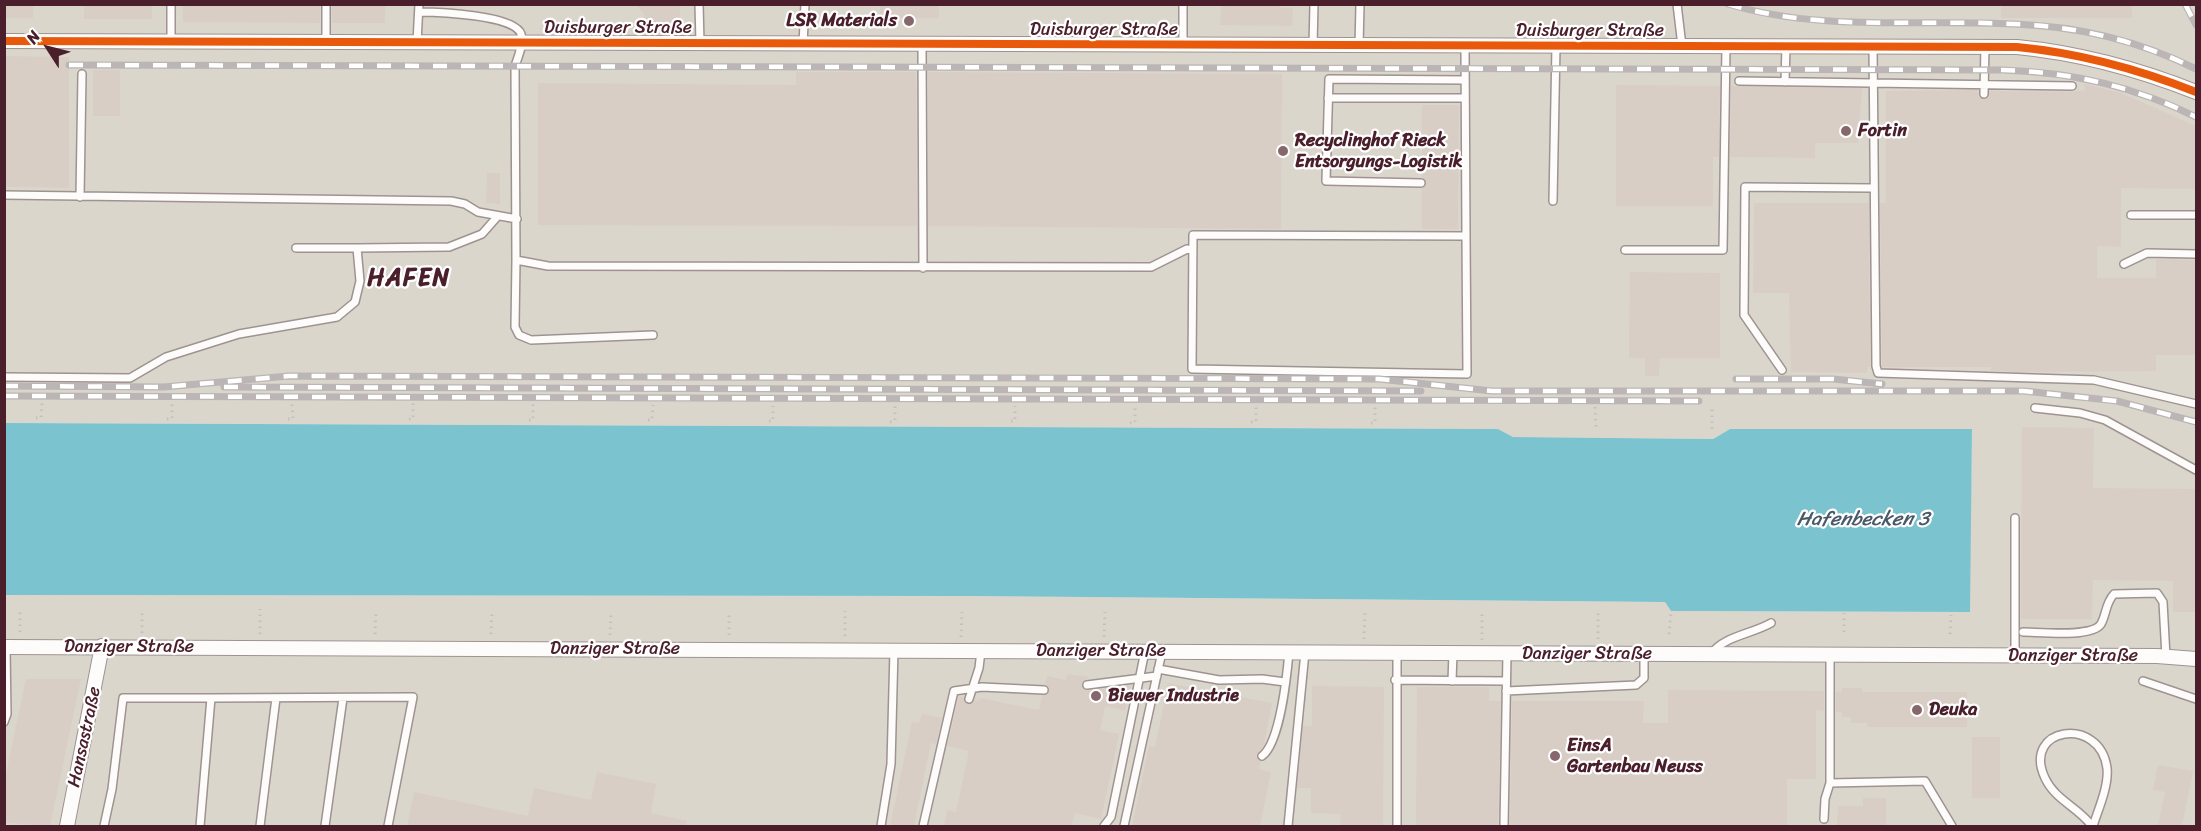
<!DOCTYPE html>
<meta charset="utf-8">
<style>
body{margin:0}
#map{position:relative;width:2201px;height:831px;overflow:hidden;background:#f3ece5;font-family:Sriracha,sans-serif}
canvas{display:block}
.frame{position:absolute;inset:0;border:6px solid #4a1f2b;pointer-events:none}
.north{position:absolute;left:18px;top:18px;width:60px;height:60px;-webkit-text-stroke:4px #fff;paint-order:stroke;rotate:306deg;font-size:16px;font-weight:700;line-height:24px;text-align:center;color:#4a1f2b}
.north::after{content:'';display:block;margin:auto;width:21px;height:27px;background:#4a1f2b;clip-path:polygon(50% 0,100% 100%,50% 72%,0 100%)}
</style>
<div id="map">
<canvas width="2201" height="831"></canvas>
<div class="frame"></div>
<div class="north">N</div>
</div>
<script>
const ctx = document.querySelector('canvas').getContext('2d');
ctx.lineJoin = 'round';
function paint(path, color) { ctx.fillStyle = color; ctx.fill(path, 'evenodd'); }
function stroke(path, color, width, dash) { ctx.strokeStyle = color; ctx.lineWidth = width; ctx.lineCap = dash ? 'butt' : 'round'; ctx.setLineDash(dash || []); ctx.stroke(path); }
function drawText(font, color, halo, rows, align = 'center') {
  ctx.font = font + ' Sriracha,sans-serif'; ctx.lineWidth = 4.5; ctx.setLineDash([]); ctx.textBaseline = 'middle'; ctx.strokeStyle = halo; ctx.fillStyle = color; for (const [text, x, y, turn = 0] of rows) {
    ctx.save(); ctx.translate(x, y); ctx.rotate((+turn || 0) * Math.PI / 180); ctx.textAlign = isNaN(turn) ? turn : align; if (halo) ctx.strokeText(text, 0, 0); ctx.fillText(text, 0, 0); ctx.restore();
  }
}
paint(new Path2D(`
 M 5,5 L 2196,5 L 2196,826 L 5,826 L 5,595 L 966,596 L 1665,602 L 1671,611 L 1969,612 L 1972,430 L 1730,429 L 1713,439 L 1513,437 L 1498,429 L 5,423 Z`), '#dbd6cc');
paint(new Path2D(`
 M 5,423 L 1498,429 L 1513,437 L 1713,439 L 1730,429 L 1972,429 L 1970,612 L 1671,611 L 1665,602 L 966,596 L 5,595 Z`), '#7bc3cf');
paint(new Path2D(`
 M 4,4 L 33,4 L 33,18 L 4,18 Z
 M 84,4 L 152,4 L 152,19 L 84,19 Z
 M 183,4 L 320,4 L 320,23 L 183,22 Z
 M 332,4 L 385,4 L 385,23 L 332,23 Z
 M 635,4 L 680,4 L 680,24 L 644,24 L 644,14 Z
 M 880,4 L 939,4 L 939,18 L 880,18 Z
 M 1221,4 L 1280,4 L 1280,8 L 1293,8 L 1292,26 L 1220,25 Z
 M 2001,4 L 2132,4 L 2132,18 L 2001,18 Z
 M 4,56 L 69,57 L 69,188 L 4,187 Z
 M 93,70 L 120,70 L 120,116 L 93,116 Z
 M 796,72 L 916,72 L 917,226 L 538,225 L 538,83 L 796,85 Z
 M 928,72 L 1282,74 L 1281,229 L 928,226 Z
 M 2085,84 L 2121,93 L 2196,126 L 2196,189 L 2121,188 L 2121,247 L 2097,246 L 2097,278 L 2156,278 L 2156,259 L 2196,260 L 2196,355 L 2156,355 L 2156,371 L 2015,372 L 1991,371 L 1991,367 L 1882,367 L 1880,203 L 1886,203 L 1886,91 L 1977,90 L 1979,97 L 1984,100 L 1988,97 L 1990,91 L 2072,92 L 2085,90 Z
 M 1616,85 L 1720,86 L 1719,157 L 1713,157 L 1713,206 L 1616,206 Z
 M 1731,86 L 1862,88 L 1858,143 L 1815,143 L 1815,158 L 1730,157 Z
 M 1422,105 L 1459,105 L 1458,229 L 1422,229 L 1422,188 L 1427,183 L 1422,178 Z
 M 487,173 L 500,173 L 500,204 L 486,203 Z
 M 1754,203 L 1869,203 L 1870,367 L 1867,367 L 1867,373 L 1791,372 L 1789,293 L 1753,293 Z
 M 1630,272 L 1720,273 L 1720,358 L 1660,358 L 1659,376 L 1645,376 L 1645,358 L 1629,358 Z
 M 2022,427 L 2094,428 L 2093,488 L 2196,489 L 2196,612 L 2173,612 L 2173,581 L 2093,580 L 2092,619 L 2021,619 Z
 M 1067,674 L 1089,677 L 1082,683 L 1086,691 L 1131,685 L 1125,711 L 1105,706 L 1100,730 L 1119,734 L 1101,819 L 1075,813 L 1071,826 L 944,826 L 947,810 L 956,812 L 969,751 L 947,746 L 959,696 L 964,698 L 968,704 L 975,700 L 979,701 L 980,698 L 1039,710 L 1042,696 L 1050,691 L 1045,684 L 1047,676 L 1066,680 Z
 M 26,679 L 81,679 L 50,826 L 4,823 L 4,783 Z
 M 1168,683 L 1272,703 L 1264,745 L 1256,756 L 1261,761 L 1259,769 L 1271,772 L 1260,826 L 1132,826 L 1149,746 L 1155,747 Z
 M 1312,686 L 1384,687 L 1383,826 L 1340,826 L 1341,814 L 1311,813 L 1311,788 L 1297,788 L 1303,726 L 1312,726 Z
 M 1417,687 L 1489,687 L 1489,701 L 1501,701 L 1498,826 L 1416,826 Z
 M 1842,688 L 1862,688 L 1862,692 L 1967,692 L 1967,727 L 1867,727 L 1867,723 L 1851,723 L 1851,717 L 1842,717 L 1842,712 L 1836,712 L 1836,691 L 1842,692 Z
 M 1668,690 L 1824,691 L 1824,711 L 1816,710 L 1816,779 L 1787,779 L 1787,825 L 1510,826 L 1512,701 L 1644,701 L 1643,723 L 1668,723 Z
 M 922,714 L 942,718 L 936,744 L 931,743 L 914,826 L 890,826 L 912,722 L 919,723 Z
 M 1972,737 L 2000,737 L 2000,798 L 1972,798 Z
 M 2158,765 L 2193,771 L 2182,826 L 2158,826 L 2165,792 L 2153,790 Z
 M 597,772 L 656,784 L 651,813 L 687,821 L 686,826 L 407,826 L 414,792 L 528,816 L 534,788 L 591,800 Z
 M 1863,798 L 1886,798 L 1886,826 L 1837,826 L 1838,806 L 1863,806 Z`), '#d9cec5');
const lane = new Path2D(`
 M 699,4 L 700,43
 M 1677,4 L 1682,46
 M 419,12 C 438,12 515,15 521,34 C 524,44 518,57 515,66 L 516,260 L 548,266 L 1151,267 L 1187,249 L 1192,250
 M 171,41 L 171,4
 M 326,42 L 326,4
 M 417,42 L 419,4
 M 803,44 L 805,4
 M 922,44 L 923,268
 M 1183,45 L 1183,4
 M 1313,46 L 1314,4
 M 1359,46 L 1360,4
 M 1465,46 L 1466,236 L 1193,235 L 1192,369 L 1467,374 L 1466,236
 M 1873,46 L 1876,366 L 1878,373 L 2094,380 L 2196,404
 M 1739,81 L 2072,86
 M 1785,82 L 1786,46
 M 1984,94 L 1985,46
 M 1328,98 L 1465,98
 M 1421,183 L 1326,181 L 1329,79 L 1465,80
 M 4,195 L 451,201 L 465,204 L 478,212 L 517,219
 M 80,197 L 82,74
 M 1553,201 L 1556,46
 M 2131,215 L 2196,215
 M 296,248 L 357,248
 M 1625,250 L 1723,250 L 1726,46
 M 516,260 L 515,327 L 519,335 L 531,340 L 653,335
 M 2124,264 L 2147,253 L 2196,254
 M 1782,370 L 1744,315 L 1745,187 L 1873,188
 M 4,377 L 130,378 L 166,357 L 239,334 L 337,317 L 355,302 L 360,281 L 357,248 L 449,247 L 482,234 L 497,217
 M 2035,408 L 2080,413 L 2105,420 L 2196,470
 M 2015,518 L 2015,656
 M 2023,632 C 2039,632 2092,638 2101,624 C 2107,613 2105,604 2114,594 L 2157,593 L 2163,602 L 2166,657
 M 1711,654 C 1724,636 1752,634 1771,623
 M 1158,669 L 1219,680 L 1262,679 L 1285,682
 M 1395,680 L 1506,681
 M 1452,681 L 1453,653
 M 2143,681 L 2196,699
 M 1087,685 L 1157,676
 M 1506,691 L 1636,685 L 1644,678 L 1644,654
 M 969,699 L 979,668 L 981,651
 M 4,722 L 7,714 L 6,647
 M 1262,756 C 1280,743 1287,675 1289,652
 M 1830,783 L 1830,655
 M 1824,819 L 1825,799 L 1830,783 L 1925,781 L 1952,826
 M 104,826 L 112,789 L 123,698 L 211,698
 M 200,826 L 211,698 L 413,697 L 388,826
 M 260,826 L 276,698
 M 325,826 L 343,698
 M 881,826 L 891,764 L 894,650
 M 923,826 L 954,691 L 982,687 L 1044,690
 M 1104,826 L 1111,817 L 1145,651
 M 1124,826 L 1162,652
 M 1288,826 L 1305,652
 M 1397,826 L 1397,653
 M 1504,826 L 1507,653
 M 2092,826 C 2078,807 2055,800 2045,778 C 2021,727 2100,715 2107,768 C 2109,786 2098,810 2093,826`);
const street = new Path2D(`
 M 4,41 L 2017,47 C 2080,53 2138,69 2196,92
 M 4,647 L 2157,656 L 2196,659
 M 67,826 L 102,646`);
stroke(lane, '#9e9391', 10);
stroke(street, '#9e9391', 16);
stroke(new Path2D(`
 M 1595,407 L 1596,428
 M 36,418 L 41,418 L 42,403
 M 167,419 L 172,419 L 172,403
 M 288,419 L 293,419 L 292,403
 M 409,419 L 413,419 L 413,403
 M 529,420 L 533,420 L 533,404
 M 648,420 L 652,420 L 653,405
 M 769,421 L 773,421 L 773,406
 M 1011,421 L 1015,421 L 1015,406
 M 890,422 L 895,421 L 895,406
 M 1251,422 L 1256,422 L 1256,406
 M 1130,423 L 1135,423 L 1135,407
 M 1371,423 L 1375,423 L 1375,407
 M 1712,429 L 1712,408
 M 20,632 L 20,609
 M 1844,632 L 1844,613
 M 142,633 L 142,609
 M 260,634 L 260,609
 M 375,634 L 376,610
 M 491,634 L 492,610
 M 1669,634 L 1671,613
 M 1950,634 L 1951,615
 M 610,635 L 611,612
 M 729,635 L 729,611
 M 845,636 L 845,611
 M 961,637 L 962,612
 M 1104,637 L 1105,612
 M 1364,639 L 1365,613
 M 1598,639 L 1598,613
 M 1482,640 L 1482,612`), '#c4bfbf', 3, [1.5, 4.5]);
stroke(lane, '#fdfcfb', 7);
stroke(street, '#fdfcfb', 14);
const rail = new Path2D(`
 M 1728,4 C 1821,32 1917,19 2013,24 C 2076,26 2140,41 2196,69
 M 2185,4 L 2196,25
 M 69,65 L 2003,70 C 2071,72 2136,87 2196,117
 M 1736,379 L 1833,379 L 1882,384
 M 4,386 L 164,387 L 289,376 L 1379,379 L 1492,391 L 2024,391 L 2117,401 L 2196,422
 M 224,387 L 1421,391
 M 4,396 L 1699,401`);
stroke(rail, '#bbb5b5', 7);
stroke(rail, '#fff', 4.5, [14]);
stroke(new Path2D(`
 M 4,41 L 2017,47 C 2080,53 2138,69 2196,92`), '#e8590c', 8);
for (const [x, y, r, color] of [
 [909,21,6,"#85676c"],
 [1846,131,6,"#85676c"],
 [1283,151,6,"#85676c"],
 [1096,696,6,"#85676c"],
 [1917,710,6,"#85676c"],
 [1555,756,6,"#85676c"]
]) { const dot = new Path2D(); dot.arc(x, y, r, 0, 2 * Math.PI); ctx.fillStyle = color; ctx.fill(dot); stroke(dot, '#fff', 2); }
drawText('bold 18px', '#4a1f2b', '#fff', [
 ["LSR Materials",897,21,"right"],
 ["Fortin",1858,131],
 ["Recyclinghof Rieck",1295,141],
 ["Entsorgungs-Logistik",1295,162],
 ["Biewer Industrie",1108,696],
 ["Deuka",1929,710],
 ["EinsA",1567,746],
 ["Gartenbau Neuss",1567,767]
], 'left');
drawText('18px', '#4a1f2b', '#fff', [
 ["Duisburger Straße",618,28],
 ["Duisburger Straße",1104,30],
 ["Duisburger Straße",1590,31],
 ["Danziger Straße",129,647],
 ["Danziger Straße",615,649],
 ["Danziger Straße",1101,651],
 ["Danziger Straße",1587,654],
 ["Danziger Straße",2073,656],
 ["Hansastraße",85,737,-78]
]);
drawText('italic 20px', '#495969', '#fff', [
 ["Hafenbecken 3",1863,520]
]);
ctx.letterSpacing = '1.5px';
drawText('bold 24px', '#4a1f2b', '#fff', [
 ["HAFEN",409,279]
]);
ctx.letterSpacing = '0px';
</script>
